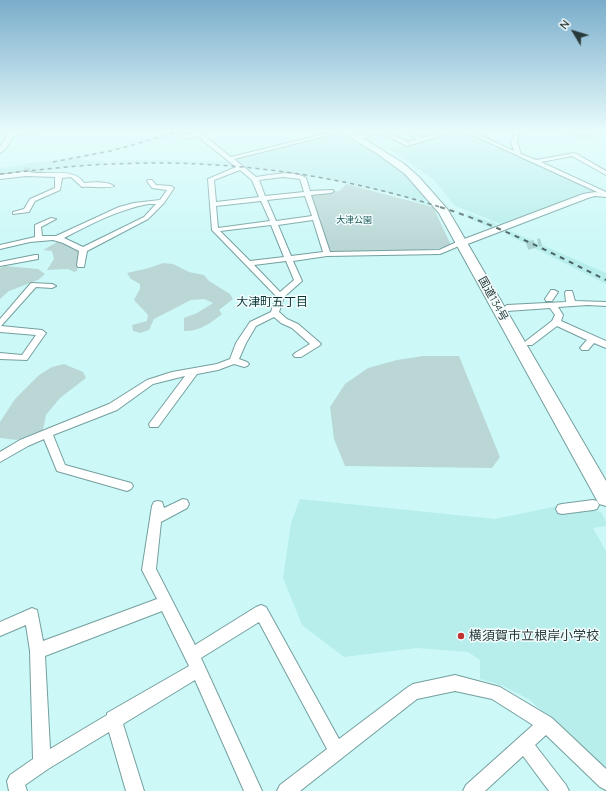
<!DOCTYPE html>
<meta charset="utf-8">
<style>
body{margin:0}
#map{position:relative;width:606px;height:791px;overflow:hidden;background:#ccf9f8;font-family:Quicksand,sans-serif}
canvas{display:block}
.north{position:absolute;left:554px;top:12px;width:40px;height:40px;-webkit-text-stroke:3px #f5fefe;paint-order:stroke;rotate:308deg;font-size:11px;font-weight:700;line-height:16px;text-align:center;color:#273939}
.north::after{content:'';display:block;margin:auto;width:14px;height:18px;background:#273939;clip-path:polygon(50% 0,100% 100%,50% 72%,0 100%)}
</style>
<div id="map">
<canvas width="606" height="791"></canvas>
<div class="north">N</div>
</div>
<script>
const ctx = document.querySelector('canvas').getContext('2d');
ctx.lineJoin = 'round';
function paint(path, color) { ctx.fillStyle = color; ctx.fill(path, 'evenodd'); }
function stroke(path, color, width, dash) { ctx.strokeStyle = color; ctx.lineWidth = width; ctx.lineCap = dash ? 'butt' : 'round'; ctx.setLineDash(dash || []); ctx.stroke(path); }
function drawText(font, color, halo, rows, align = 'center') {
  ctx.font = font + ' Quicksand,"Noto Sans JP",sans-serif'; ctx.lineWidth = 3; ctx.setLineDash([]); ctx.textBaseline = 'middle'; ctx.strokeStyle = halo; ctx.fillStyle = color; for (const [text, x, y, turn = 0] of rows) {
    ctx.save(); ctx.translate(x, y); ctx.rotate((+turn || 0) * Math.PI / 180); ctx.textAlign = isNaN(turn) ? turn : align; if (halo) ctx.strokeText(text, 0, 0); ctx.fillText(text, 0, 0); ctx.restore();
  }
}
paint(new Path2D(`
 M 459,131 L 463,131 L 594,189 L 595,191 L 501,224 L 455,206 L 434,180 L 390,149 Z
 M 173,132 L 176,134 L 132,147 L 85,157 L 79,156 L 129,145 Z
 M 341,133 L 390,162 L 413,182 L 426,199 L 425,199 L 428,205 L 396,195 L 338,181 L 243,167 L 244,164 L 238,163 L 233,159 Z
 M 74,157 L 90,161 L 106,161 L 105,164 L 0,175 L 0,168 Z
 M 163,160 L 228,162 L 231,165 L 231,166 L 180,163 L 111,163 L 111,161 Z
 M 468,213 L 475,216 L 497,224 L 491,228 L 466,217 Z
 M 510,231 L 606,273 L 606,284 L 506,234 Z
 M 300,499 L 495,519 L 586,500 L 593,510 L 601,512 L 606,521 L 606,526 L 593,528 L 606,551 L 606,771 L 530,700 L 503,686 L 480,679 L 480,660 L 468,652 L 417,648 L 344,657 L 302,625 L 283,578 L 291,523 Z`), '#b7eeec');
paint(new Path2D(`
 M 562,131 L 590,131 L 597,137 C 586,143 573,136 562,131 Z
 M 346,184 L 433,207 L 451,245 L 437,249 L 327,253 L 311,195 L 339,191 Z
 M 59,241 L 80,251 L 77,271 L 74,272 L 68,269 L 47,270 L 54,259 L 52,251 L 43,250 Z
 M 163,263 L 173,264 L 189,272 L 204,275 L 209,281 L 230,294 L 233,299 L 219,310 L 222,314 C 211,323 198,332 184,331 L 184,318 L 197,313 L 213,303 L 204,299 L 191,300 L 154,319 L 149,330 L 140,333 L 133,331 L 132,325 L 147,321 L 148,315 L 134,300 L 140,289 L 140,284 L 131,279 L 127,273 L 149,268 Z
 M 5,266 L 38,269 L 45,274 L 38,280 L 9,291 L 0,299 L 0,268 Z
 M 423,356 L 459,356 L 500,457 L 492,468 L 345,466 L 334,439 L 330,407 L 345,384 L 368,368 L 397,360 Z
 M 64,364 L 83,372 L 86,378 L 60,398 L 46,415 L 43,430 L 17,440 L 0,438 L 0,422 L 15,399 L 39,375 L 52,367 Z`), '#bad7d6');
stroke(new Path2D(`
 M 26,173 L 28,164`), '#abd3d2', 5.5, [5.5, 3]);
stroke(new Path2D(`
 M 527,246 L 541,242`), '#abd3d2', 8, [8, 3.5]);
const minor = new Path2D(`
 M 26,131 L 41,131 L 10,137 L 7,135 Z
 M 176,131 L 181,131 L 184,135 L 202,131 L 213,131 L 202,134 L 231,157 L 336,131 L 346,131 L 234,159 L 256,177 C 271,175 293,169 306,178 L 310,191 L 333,190 L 334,191 L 331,193 L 311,195 L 330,252 L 439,250 L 459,241 L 465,241 L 466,243 L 440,254 L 327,256 L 293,261 L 302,281 L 284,297 L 279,312 L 287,319 L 298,324 L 319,342 L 321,344 L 319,346 L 301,357 L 295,357 L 293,355 L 295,353 L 310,344 L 292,328 L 281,323 L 274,317 L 256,326 L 246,343 L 239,359 L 247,362 L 249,364 L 247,366 L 244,367 L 234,364 L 218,370 L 197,374 L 158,427 L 150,427 L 149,424 L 185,376 L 153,384 L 117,410 L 53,435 L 65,465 L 131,483 L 133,486 L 131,489 L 127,491 L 57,471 L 44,439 L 28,446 L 0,462 L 0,452 L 20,440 L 109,404 L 147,380 L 172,372 L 217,364 L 230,359 L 236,343 L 250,322 L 271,312 L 276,296 L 212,230 L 208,179 L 236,167 L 197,136 L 183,139 ZM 240,170 L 252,180 L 259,197 L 216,202 L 214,180 ZM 283,177 L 300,179 L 304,192 L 265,196 L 259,180 ZM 305,196 L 312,216 L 276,221 L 267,200 ZM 261,201 L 270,221 L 218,228 L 216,206 ZM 313,220 L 323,252 L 291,256 L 278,225 ZM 271,225 L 284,257 L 250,261 L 220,231 ZM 286,261 L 294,280 L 280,292 L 254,265 Z
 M 375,131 L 386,131 L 408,142 L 418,139 L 403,131 L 410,131 L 423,138 L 448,131 L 457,131 L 407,146 L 381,133 L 360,139 L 357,137 Z
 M 464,131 L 471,131 L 514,151 L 511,142 L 515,131 L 520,131 L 517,142 L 521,154 L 536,160 L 575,153 L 606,171 L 606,175 L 572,156 L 541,162 L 606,192 L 606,196 Z
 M 26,171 C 42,177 74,166 84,183 C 93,182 107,181 114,186 C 109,189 90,186 82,187 L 71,177 L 62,178 L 60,190 L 35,201 L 29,212 L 13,214 L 13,212 L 24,209 L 30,199 L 55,188 L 55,177 L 26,176 L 0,179 L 0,175 Z
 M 148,180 L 152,180 L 156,185 L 171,186 L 174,188 L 164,203 L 148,219 L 87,251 L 84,267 L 78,267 L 77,265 L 79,251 L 63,243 L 53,240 L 30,242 L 0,249 L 0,245 L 35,237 L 35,225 L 51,218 L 56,219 L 41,227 L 42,236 L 56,236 L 119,207 L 134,203 L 160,200 L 167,190 L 152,188 L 147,181 ZM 148,204 L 156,204 L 144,217 L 83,247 L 64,238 C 91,224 117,210 148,204 Z
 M 35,255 L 38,255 L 38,259 L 0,266 L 0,262 Z
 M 31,283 L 52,284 L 56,286 L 52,288 L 36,287 L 1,326 L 42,330 L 46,333 L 27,360 L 0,359 L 0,353 L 22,355 L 36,335 L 0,332 L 0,319 Z
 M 551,290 L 554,290 L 558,292 L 552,301 L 546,301 L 545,299 Z
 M 566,291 L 572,291 L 575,301 L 606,302 L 606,306 L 588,305 L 558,307 L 563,315 L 561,321 L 606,341 L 606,348 L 594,343 L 588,350 L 582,350 L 580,348 L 587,340 L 557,326 L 532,345 L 526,345 L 524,343 L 526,341 L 552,321 L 555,315 L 550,308 L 507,311 L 503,308 L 507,305 L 566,302 L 565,293 Z
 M 183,499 L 187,500 L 189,504 L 187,508 L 161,522 L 156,569 L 195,645 L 256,607 L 261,605 L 266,607 L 339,739 L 408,687 L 413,684 L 455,675 L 500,687 L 552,718 L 606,769 L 606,790 L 600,787 L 546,735 L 535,745 L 566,785 L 569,791 L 549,791 L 523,756 L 485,791 L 463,791 L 466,785 L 533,725 L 492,699 L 455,691 L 417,699 L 300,791 L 277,791 L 280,785 L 327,749 L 259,622 L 201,658 L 262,791 L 244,791 L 195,680 L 123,724 L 144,791 L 126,791 L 109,732 L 48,769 L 25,785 L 27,791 L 9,791 L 7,781 L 10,775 L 33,759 L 30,651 L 26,625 L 0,636 L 0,622 L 32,608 L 37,610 L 43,641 L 157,599 L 142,570 L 152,506 L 154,502 L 158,501 L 162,502 L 164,508 ZM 162,611 L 189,666 L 107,713 L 107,715 L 50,749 L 45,656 Z
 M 593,500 L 597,501 L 599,505 L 597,509 L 593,510 L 562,514 L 558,513 L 556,509 L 558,505 L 562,504 Z`);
const tertiary = new Path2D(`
 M 9,131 L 15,131 C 11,139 8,149 0,153 L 0,147 Z
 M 595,192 L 606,193 L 606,197 L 595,196 L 588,198 L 465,245 L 459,245 L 458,243 L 459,241 L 583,194 Z`);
const trunk = new Path2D(`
 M 340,131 L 351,131 L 403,163 L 419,177 L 448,210 L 606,481 L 606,506 L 599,504 L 439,213 L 405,174 L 379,155 Z`);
stroke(minor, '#749f9e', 2);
stroke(tertiary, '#749f9e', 2);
stroke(trunk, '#749f9e', 2);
paint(minor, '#fff');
paint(tertiary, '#fff');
paint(trunk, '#fff');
stroke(new Path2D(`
 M 53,162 L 111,151 L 181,131
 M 0,174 C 38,170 76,165 115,164 C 226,159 337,174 443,208`), '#4b6262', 1.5, [4, 4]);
stroke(new Path2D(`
 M 440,207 C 498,225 552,253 606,280`), '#4b6262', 2, [5, 5]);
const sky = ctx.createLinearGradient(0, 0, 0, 242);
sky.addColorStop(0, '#7aadcb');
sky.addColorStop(0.54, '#e8fcfc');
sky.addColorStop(1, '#e8fcfc00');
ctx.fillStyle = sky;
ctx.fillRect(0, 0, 606, 242);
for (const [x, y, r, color] of [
 [461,636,4,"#c03132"]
]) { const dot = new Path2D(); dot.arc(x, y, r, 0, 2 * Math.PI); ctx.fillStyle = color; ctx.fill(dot); stroke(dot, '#f5fefe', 1.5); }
drawText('9px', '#195756', '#f5fefe', [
 ["大津公園",354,220]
]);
drawText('11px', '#273939', '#f5fefe', [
 ["国道134号",493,299,61]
]);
drawText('12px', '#083534', '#f5fefe', [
 ["大津町五丁目",272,302]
]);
drawText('13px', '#273939', '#f5fefe', [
 ["横須賀市立根岸小学校",469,636]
], 'left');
</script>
